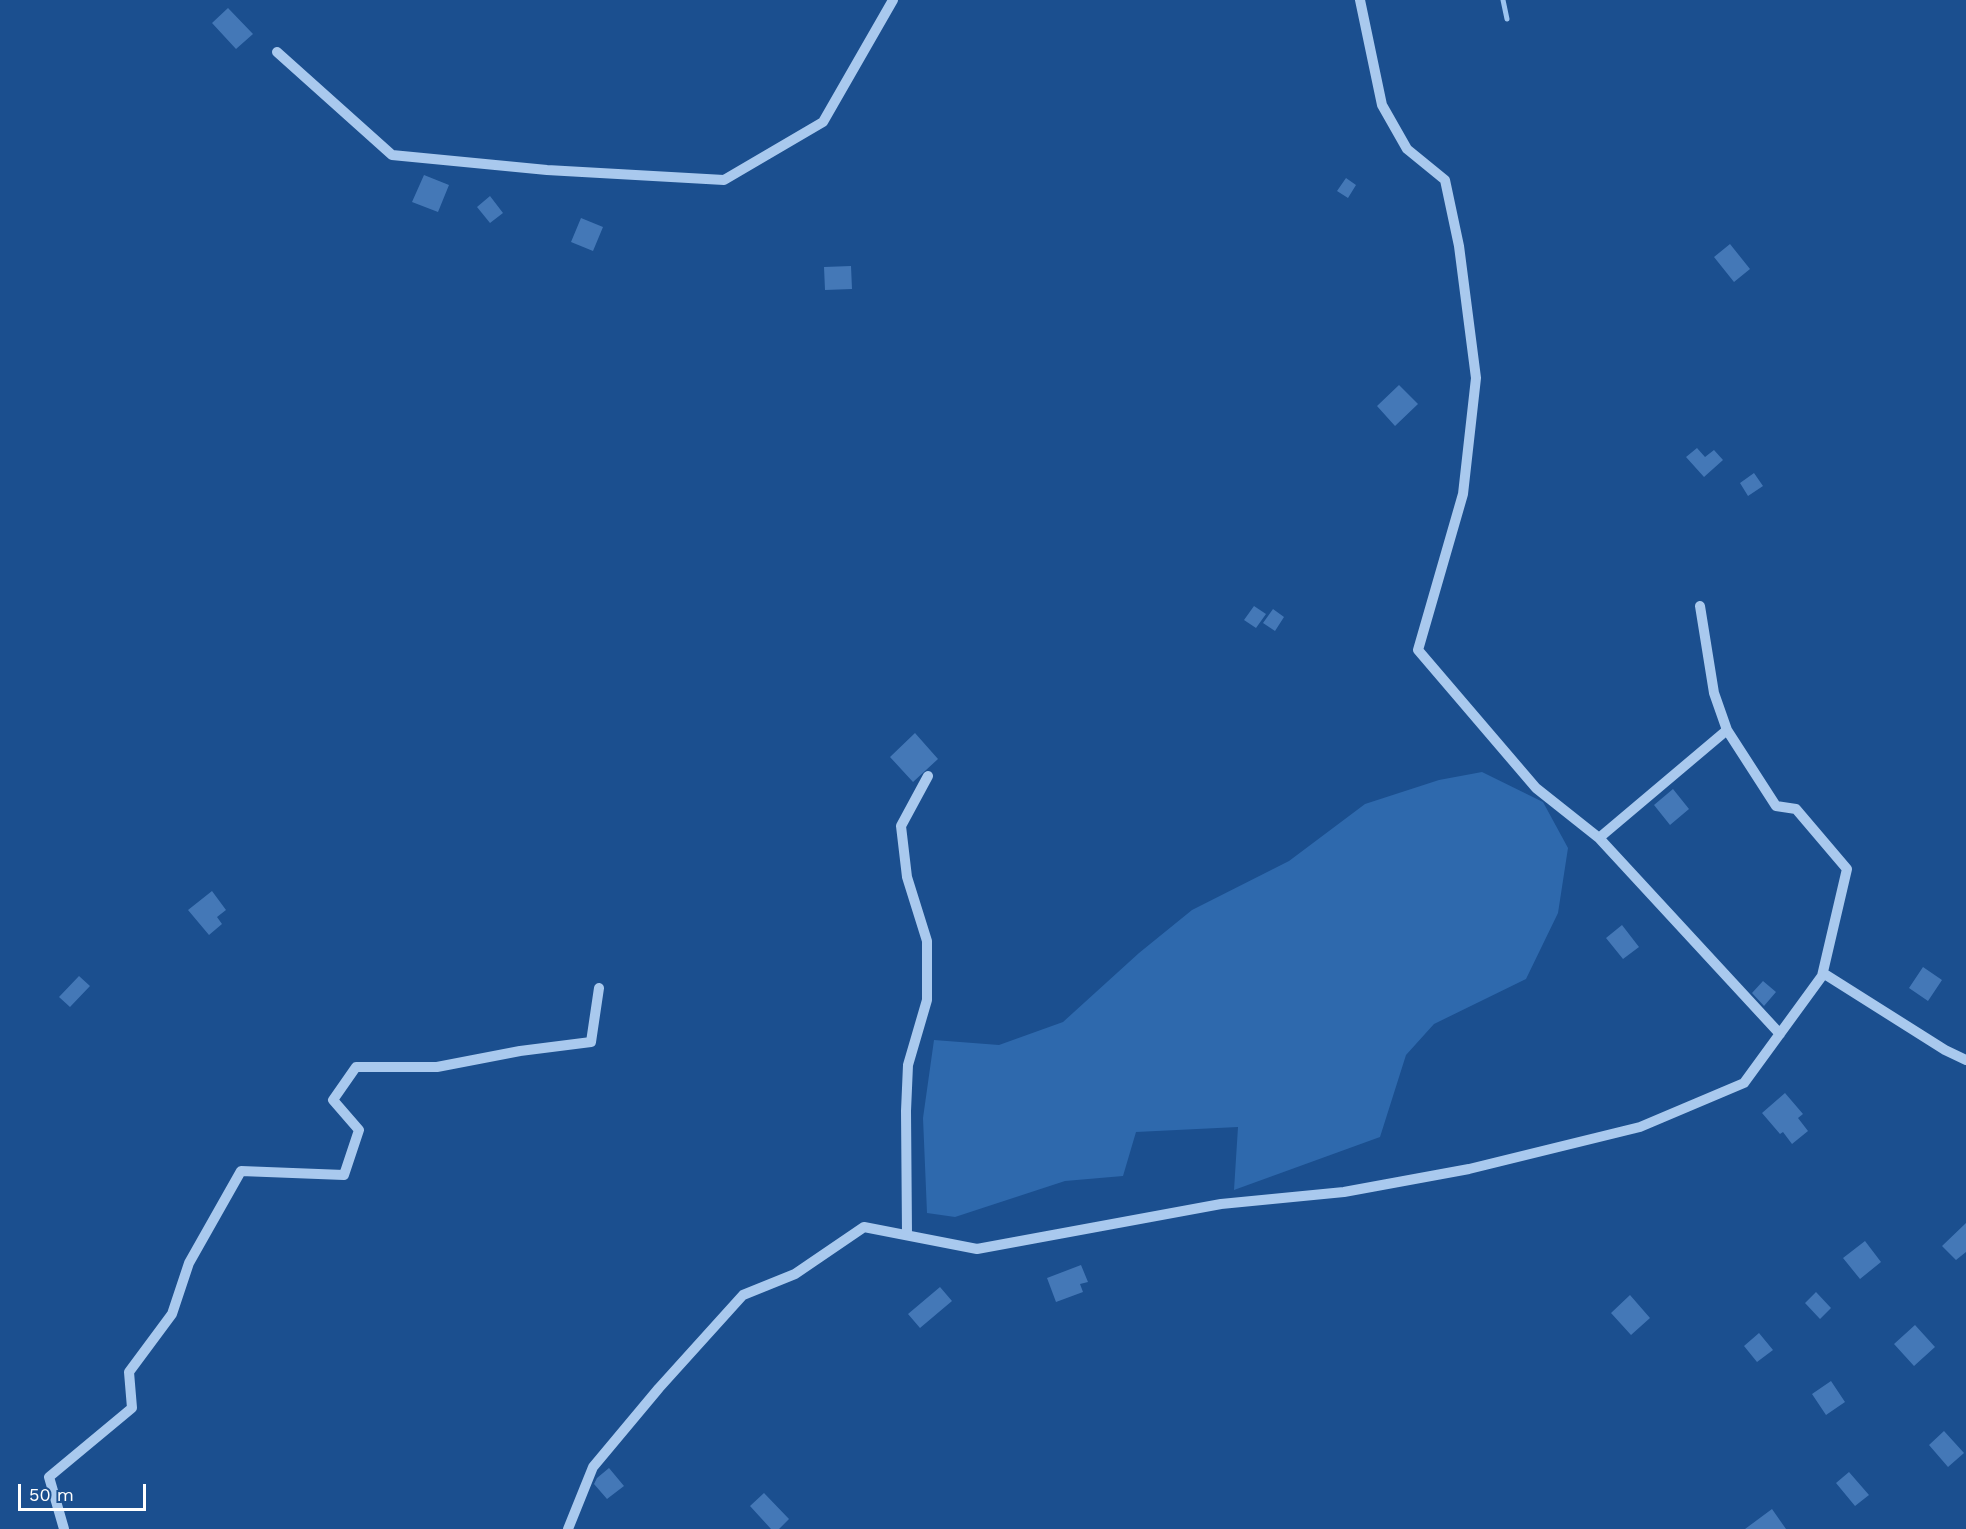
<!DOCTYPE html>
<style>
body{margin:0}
#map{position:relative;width:1966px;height:1529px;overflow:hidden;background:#1b4f8f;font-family:"Work Sans",sans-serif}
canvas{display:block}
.scale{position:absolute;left:18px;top:1484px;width:128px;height:27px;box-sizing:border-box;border:3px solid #fff;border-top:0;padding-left:8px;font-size:18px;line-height:21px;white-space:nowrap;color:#fff;-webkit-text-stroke:4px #1b4f8f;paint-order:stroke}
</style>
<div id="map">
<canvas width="1966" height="1529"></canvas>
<div class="scale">50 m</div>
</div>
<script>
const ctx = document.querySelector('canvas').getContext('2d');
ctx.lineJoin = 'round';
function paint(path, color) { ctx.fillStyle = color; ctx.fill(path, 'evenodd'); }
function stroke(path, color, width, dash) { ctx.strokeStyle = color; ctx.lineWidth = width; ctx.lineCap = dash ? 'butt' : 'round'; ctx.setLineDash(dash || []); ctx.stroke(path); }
paint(new Path2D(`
 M 1482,772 L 1543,802 L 1568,848 L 1558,913 L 1526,979 L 1434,1024 L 1406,1055 L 1380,1137 L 1234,1190 L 1238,1127 L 1136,1132 L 1123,1176 L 1065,1181 L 955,1217 L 927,1213 L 923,1118 L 934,1040 L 999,1045 L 1063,1022 L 1139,953 L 1192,910 L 1289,861 L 1365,804 L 1439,780 Z`), '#2e69ad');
stroke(new Path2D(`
 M 1503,0 L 1507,19`), '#9cc4f0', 5);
paint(new Path2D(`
 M 228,8 L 253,34 L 236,49 L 212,23 Z
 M 424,175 L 449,185 L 438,212 L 412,202 Z
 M 1346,178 L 1356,185 L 1348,198 L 1337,191 Z
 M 490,196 L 503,213 L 490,223 L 477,207 Z
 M 581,218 L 603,227 L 593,251 L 571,242 Z
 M 1730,244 L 1750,269 L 1734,282 L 1714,257 Z
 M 851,266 L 852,289 L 825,290 L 824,267 Z
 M 1399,385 L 1418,404 L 1395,426 L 1377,406 Z
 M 1697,448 L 1705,457 L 1714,450 L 1723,460 L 1704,477 L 1686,457 Z
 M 1754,473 L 1763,486 L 1748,496 L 1740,483 Z
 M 1254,606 L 1266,614 L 1256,628 L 1244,620 Z
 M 1273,609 L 1284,617 L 1275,631 L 1263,623 Z
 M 915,733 L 938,759 L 913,782 L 890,757 Z
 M 1673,789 L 1689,809 L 1670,825 L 1654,805 Z
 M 212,891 L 226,910 L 217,917 L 222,924 L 209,935 L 188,910 Z
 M 1622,925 L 1639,947 L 1623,959 L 1606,938 Z
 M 1923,967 L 1942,980 L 1928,1001 L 1909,988 Z
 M 79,976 L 90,986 L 70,1007 L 59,997 Z
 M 1763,981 L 1776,992 L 1764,1006 L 1752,993 Z
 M 1785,1093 L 1803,1114 L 1798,1118 L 1808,1131 L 1792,1144 L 1783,1132 L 1780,1134 L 1762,1113 Z
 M 1966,1223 L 1966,1252 L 1956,1260 L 1942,1246 Z
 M 1865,1241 L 1881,1262 L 1860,1279 L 1843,1258 Z
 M 1081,1265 L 1088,1282 L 1080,1284 L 1083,1292 L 1056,1302 L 1047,1278 Z
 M 940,1287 L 952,1301 L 920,1328 L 908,1314 Z
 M 1816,1292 L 1831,1308 L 1820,1319 L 1805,1303 Z
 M 1630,1295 L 1650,1318 L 1631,1335 L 1611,1313 Z
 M 1915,1325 L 1935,1347 L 1914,1366 L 1894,1344 Z
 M 1759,1333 L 1773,1350 L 1757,1362 L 1744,1346 Z
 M 1831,1381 L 1845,1402 L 1826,1415 L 1812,1394 Z
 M 1944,1431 L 1964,1453 L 1948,1467 L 1929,1445 Z
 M 609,1468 L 624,1486 L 607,1499 L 594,1484 L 597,1478 Z
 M 1849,1472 L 1869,1495 L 1855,1506 L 1836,1483 Z
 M 764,1493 L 789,1519 L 779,1529 L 771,1529 L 750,1506 Z
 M 1772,1509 L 1786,1529 L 1745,1529 Z`), '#4478b7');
stroke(new Path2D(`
 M 277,52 L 392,155 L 547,170 L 724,180 L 823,122 L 893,0
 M 1700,606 L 1714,693 L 1727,730
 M 1599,838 L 1780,1034
 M 1823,973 L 1945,1050 L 1966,1060
 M 907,1234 L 906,1111 L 908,1065 L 927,1000 L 927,941 L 907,877 L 901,826 L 928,776
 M 64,1529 L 49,1477 L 132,1408 L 129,1372 L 172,1314 L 189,1263 L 241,1171 L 344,1175 L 359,1130 L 333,1100 L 356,1067 L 437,1067 L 520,1051 L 591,1042 L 599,988
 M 568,1529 L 593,1467 L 659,1388 L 743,1295 L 795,1274 L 864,1227 L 977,1249 L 1221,1204 L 1344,1192 L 1469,1169 L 1640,1127 L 1744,1083 L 1822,976 L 1847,869 L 1796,809 L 1776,806 L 1727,730 L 1599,838 L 1536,788 L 1418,650 L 1463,494 L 1476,378 L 1459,246 L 1445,180 L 1407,149 L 1382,105 L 1360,0`), '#a9c9ee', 10);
</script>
